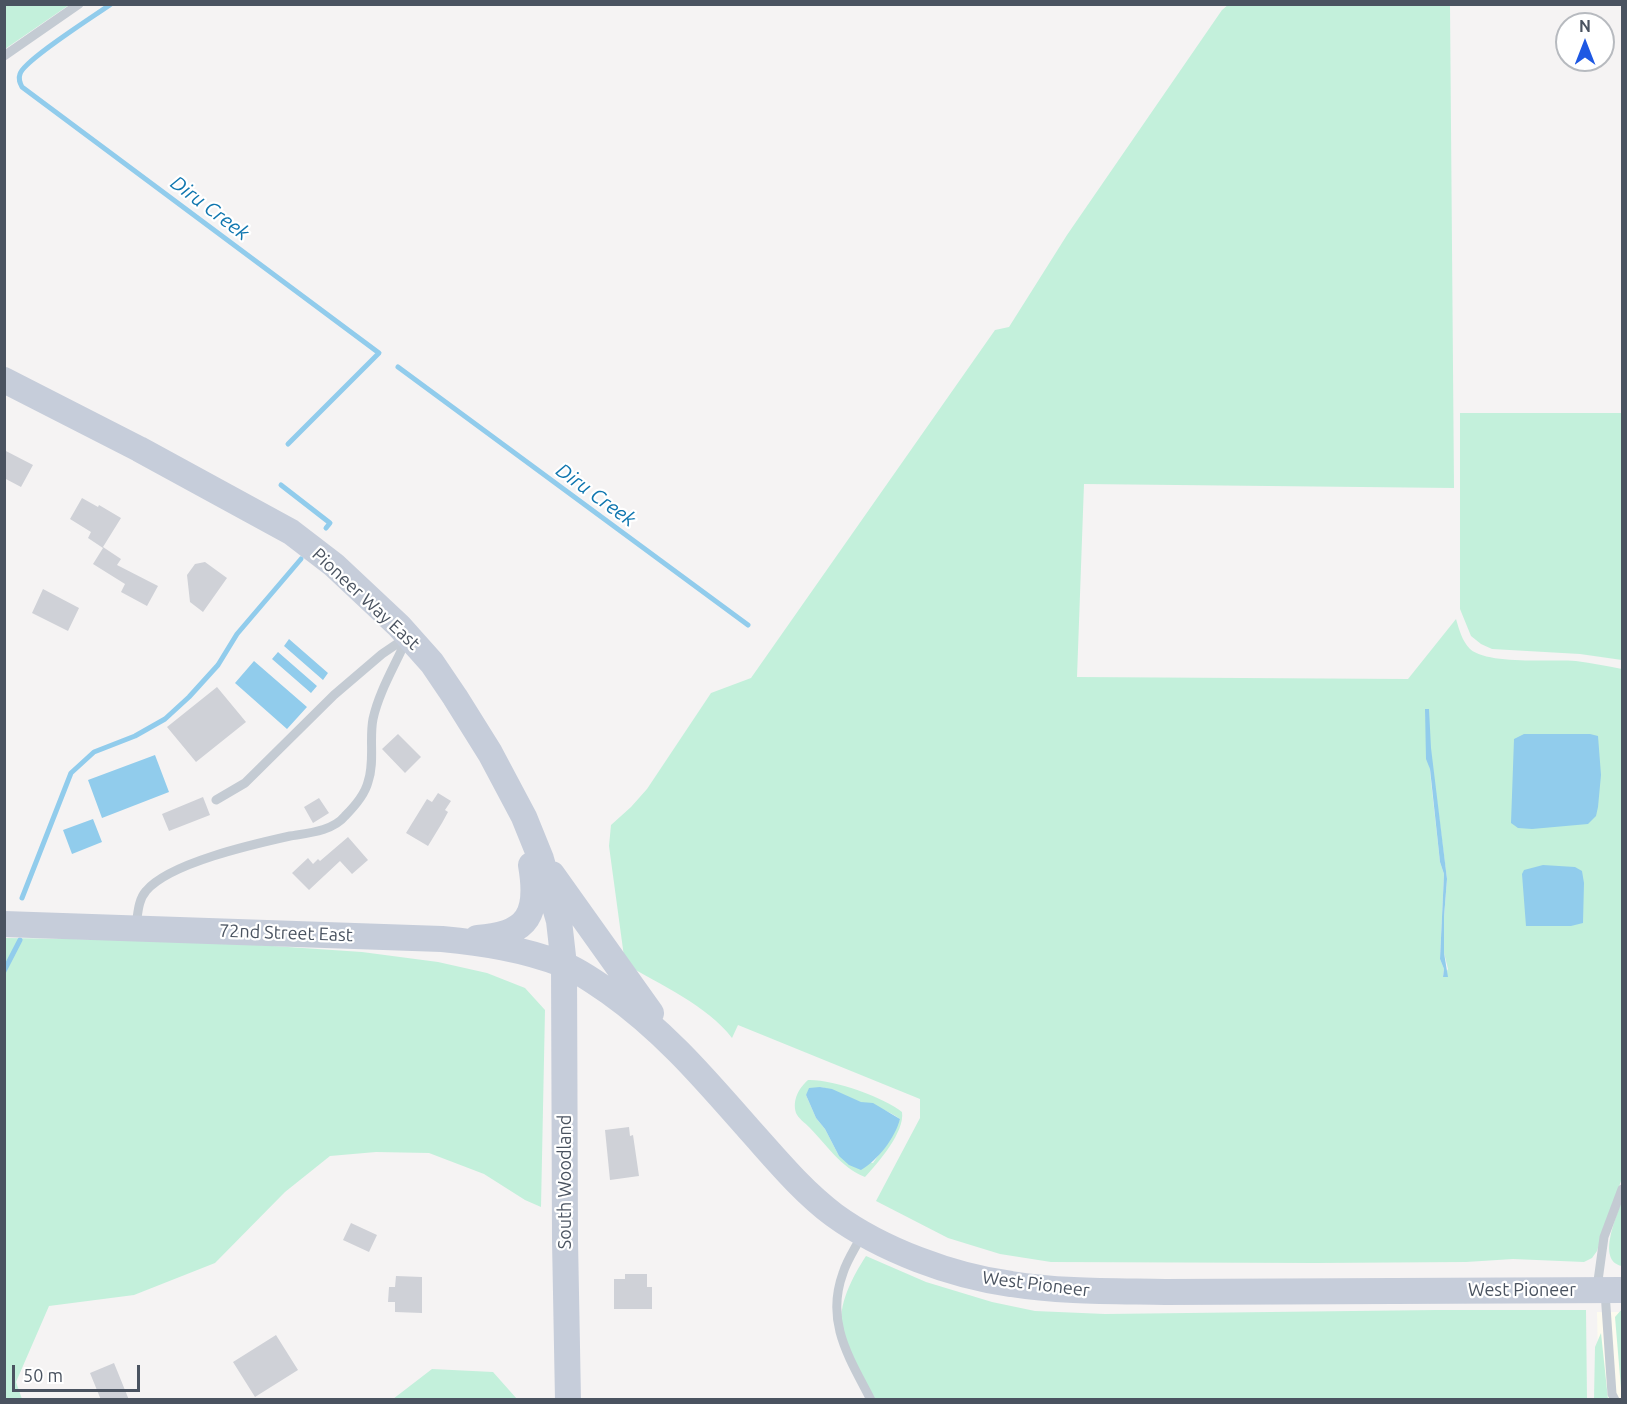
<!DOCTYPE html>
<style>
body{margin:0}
#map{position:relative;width:1627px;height:1404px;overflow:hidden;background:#f5f3f3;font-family:Ubuntu,sans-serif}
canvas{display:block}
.frame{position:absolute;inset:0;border:6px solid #4a5360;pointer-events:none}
.north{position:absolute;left:1555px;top:12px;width:60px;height:60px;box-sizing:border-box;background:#fff;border:2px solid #b7babf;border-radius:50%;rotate:0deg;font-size:16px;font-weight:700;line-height:24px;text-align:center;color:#4a5360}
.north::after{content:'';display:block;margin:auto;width:21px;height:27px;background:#1e58e3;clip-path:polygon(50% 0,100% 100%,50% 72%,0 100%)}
.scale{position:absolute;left:12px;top:1365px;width:128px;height:27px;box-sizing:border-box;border:3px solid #4a5360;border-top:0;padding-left:8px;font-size:18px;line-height:21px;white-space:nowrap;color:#4a5360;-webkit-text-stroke:4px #fff;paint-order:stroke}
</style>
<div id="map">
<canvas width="1627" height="1404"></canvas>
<div class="frame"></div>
<div class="north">N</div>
<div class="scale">50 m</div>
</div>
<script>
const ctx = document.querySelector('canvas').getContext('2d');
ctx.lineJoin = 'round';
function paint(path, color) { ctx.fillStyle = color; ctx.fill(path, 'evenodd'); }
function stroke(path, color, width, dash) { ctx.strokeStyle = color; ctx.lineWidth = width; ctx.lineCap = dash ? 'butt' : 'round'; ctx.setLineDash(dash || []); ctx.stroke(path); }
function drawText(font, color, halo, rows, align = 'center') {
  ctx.font = font + ' Ubuntu,sans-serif'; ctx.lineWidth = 4.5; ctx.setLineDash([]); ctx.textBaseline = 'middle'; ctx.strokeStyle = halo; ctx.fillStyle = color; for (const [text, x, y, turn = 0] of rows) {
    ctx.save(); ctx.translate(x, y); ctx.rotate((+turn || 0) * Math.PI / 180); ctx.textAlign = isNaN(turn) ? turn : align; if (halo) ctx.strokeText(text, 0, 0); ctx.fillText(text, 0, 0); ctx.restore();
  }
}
paint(new Path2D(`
 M 1597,1312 L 1622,1312 L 1622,1399 L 1599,1399 Z`), '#fdfbef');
paint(new Path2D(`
 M 5,4 L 69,4 L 69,5 L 5,49 Z
 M 1229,4 L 1450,5 L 1454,488 L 1084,484 L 1077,677 L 1408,679 L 1456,619 C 1459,629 1462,641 1470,649 C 1488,665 1551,659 1576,661 C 1592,663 1607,666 1622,669 L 1622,1178 L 1597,1251 L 1592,1258 L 1584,1262 L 1513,1259 L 1466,1262 L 1315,1263 L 1051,1262 L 1000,1254 L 948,1238 L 876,1201 L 920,1118 L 920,1099 L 738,1025 L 732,1038 C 708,1006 659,984 625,964 L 609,846 L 611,825 L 631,807 L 647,789 L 711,693 L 751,678 L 995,330 L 1009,327 L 1067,235 L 1222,10 ZM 1425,709 L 1447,879 L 1444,917 L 1444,953 L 1448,969 L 1443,977 L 1444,969 L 1440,959 L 1444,874 L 1440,862 L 1431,781 Z
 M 1460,413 L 1622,413 L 1622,660 L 1580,654 L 1492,649 L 1481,644 L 1471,636 L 1460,609 Z
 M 5,938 L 199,941 L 362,952 L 438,962 L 487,973 L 525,988 L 545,1010 L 541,1207 L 525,1200 L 484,1174 L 429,1153 L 376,1152 L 330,1156 L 285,1192 L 215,1263 L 134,1295 L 49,1306 L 16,1382 L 22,1399 L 5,1400 Z
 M 808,1080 C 832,1079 884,1097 902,1112 C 905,1132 878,1163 865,1177 C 840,1167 827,1145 809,1127 C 805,1123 798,1118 796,1113 C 792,1100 799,1088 808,1080 ZM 820,1087 C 835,1090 847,1097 860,1102 C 875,1108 887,1109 900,1119 L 890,1138 L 873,1163 L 839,1156 L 825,1129 L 816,1118 L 806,1095 Z
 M 1622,1200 L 1622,1266 C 1596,1261 1617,1216 1622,1200 Z
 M 866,1256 L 926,1282 L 992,1302 L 1035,1311 L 1105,1314 L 1436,1310 L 1586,1310 L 1587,1399 L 875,1399 C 864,1378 847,1355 842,1331 C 837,1305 853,1276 866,1256 Z
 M 1622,1309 L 1622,1400 L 1615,1317 Z
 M 1601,1333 L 1608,1399 L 1594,1399 L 1595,1347 Z
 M 432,1369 L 493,1372 L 517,1399 L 393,1399 Z`), '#c3f0db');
paint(new Path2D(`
 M 289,639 L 328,673 L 323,680 L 284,646 Z
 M 278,652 L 317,686 L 311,693 L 272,659 Z
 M 254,661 L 307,707 L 287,729 L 235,683 Z
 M 1425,709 L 1429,709 L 1431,748 L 1447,879 L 1444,917 L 1444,953 L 1448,977 L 1443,977 L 1444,969 L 1440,959 L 1444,874 L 1440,862 L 1430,769 L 1426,759 Z
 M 1524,734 L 1590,734 L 1598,736 L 1601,775 L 1598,807 L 1596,816 L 1588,824 L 1532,829 L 1518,828 L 1511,823 L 1514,739 Z
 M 155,755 L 169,792 L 102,818 L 88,780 Z
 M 93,819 L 102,842 L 72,854 L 63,830 Z
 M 1543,865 L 1575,867 L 1582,871 L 1584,883 L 1583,923 L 1571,926 L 1526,926 L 1522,874 L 1524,870 Z
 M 820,1087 L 832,1089 L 861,1102 L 873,1103 L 900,1119 C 895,1138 878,1160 861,1170 L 849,1165 L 839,1156 L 825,1129 L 816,1118 L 806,1095 L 809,1088 Z`), '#91ccec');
stroke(new Path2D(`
 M 111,4 C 96,15 24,60 20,74 C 18,79 20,83 22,87 L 379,353 L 288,444
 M 398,367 L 748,625
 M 281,485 L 330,523 L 326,528
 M 22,898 L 71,773 L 94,752 L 135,736 L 165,719 L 189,697 L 218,665 L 237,634 L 301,559
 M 4,971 L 20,940`), '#91ccec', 5);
paint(new Path2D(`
 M 4,450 L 33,465 L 21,487 L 4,478 Z
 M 82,498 L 98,507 L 99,505 L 121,518 L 103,547 L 121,559 L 117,565 L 158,586 L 147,606 L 121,592 L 125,584 L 93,564 L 103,548 L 88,538 L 91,532 L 70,519 Z
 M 205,562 L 227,578 L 203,612 L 190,602 L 187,575 L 195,564 Z
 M 43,589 L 79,608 L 68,631 L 32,613 Z
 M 217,687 L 246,722 L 196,762 L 167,727 Z
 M 398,734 L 421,757 L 405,773 L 382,749 Z
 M 438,793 L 451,801 L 445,810 L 448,812 L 442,823 L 428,846 L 406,833 L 427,799 L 432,802 Z
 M 203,797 L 210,815 L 169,831 L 162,814 Z
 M 319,798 L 329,813 L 313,823 L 304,807 Z
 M 348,837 L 368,860 L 352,874 L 340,861 L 309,890 L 292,873 L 308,858 L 313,864 L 318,859 L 320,861 Z
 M 629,1127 L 630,1136 L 633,1135 L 639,1176 L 610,1180 L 605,1130 Z
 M 351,1223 L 377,1235 L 369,1252 L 343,1240 Z
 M 625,1274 L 647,1274 L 647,1287 L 652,1287 L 652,1309 L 614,1309 L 614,1279 L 625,1279 Z
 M 396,1276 L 422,1277 L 422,1313 L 395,1312 L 395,1302 L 388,1302 L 389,1287 L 395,1287 Z
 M 276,1335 L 298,1370 L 255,1397 L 233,1362 Z
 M 114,1363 L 129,1400 L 101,1400 L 90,1373 Z`), '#cfd1d7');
stroke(new Path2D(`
 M 4,56 L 79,4
 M 216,800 L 245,783 L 334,695 L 382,654 L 407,637
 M 136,925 C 138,914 138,900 146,891 C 169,863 254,844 290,836 C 308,833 333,831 345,816 C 354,807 365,794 368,782 C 375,762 369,739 373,719 C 379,691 396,664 407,638
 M 862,1235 C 856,1247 847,1260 843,1273 C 825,1322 849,1357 871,1400
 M 1597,1288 L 1604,1237 L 1622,1189
 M 1605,1292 L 1612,1394 L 1615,1400`), '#c4cbd3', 9);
stroke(new Path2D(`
 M 4,380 L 139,449 L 291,532 L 334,565 L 399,626 L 432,663 L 455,697 L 490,753 L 524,817 L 541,859 L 559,921 L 564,965 L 565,1240 L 568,1400
 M 552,874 L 651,1013
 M 4,924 L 442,939 C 483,943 523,949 562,964 C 578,970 595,982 609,992 C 664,1031 704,1078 748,1128 C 776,1159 801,1190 834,1215 C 882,1250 952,1276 1011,1284 C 1061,1292 1114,1291 1165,1292 L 1622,1290
 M 477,938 C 530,935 539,912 531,865`), '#c6cdda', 26);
drawText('18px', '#4a5360', '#fff', [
 ["Pioneer Way East",366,599,43],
 ["72nd Street East",286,933,2],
 ["South Woodland",565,1182,-90],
 ["West Pioneer",1036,1284,7],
 ["West Pioneer",1522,1290]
]);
drawText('italic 20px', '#0f76af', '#fff', [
 ["Diru Creek",210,208,37],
 ["Diru Creek",596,495,36]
]);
</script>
